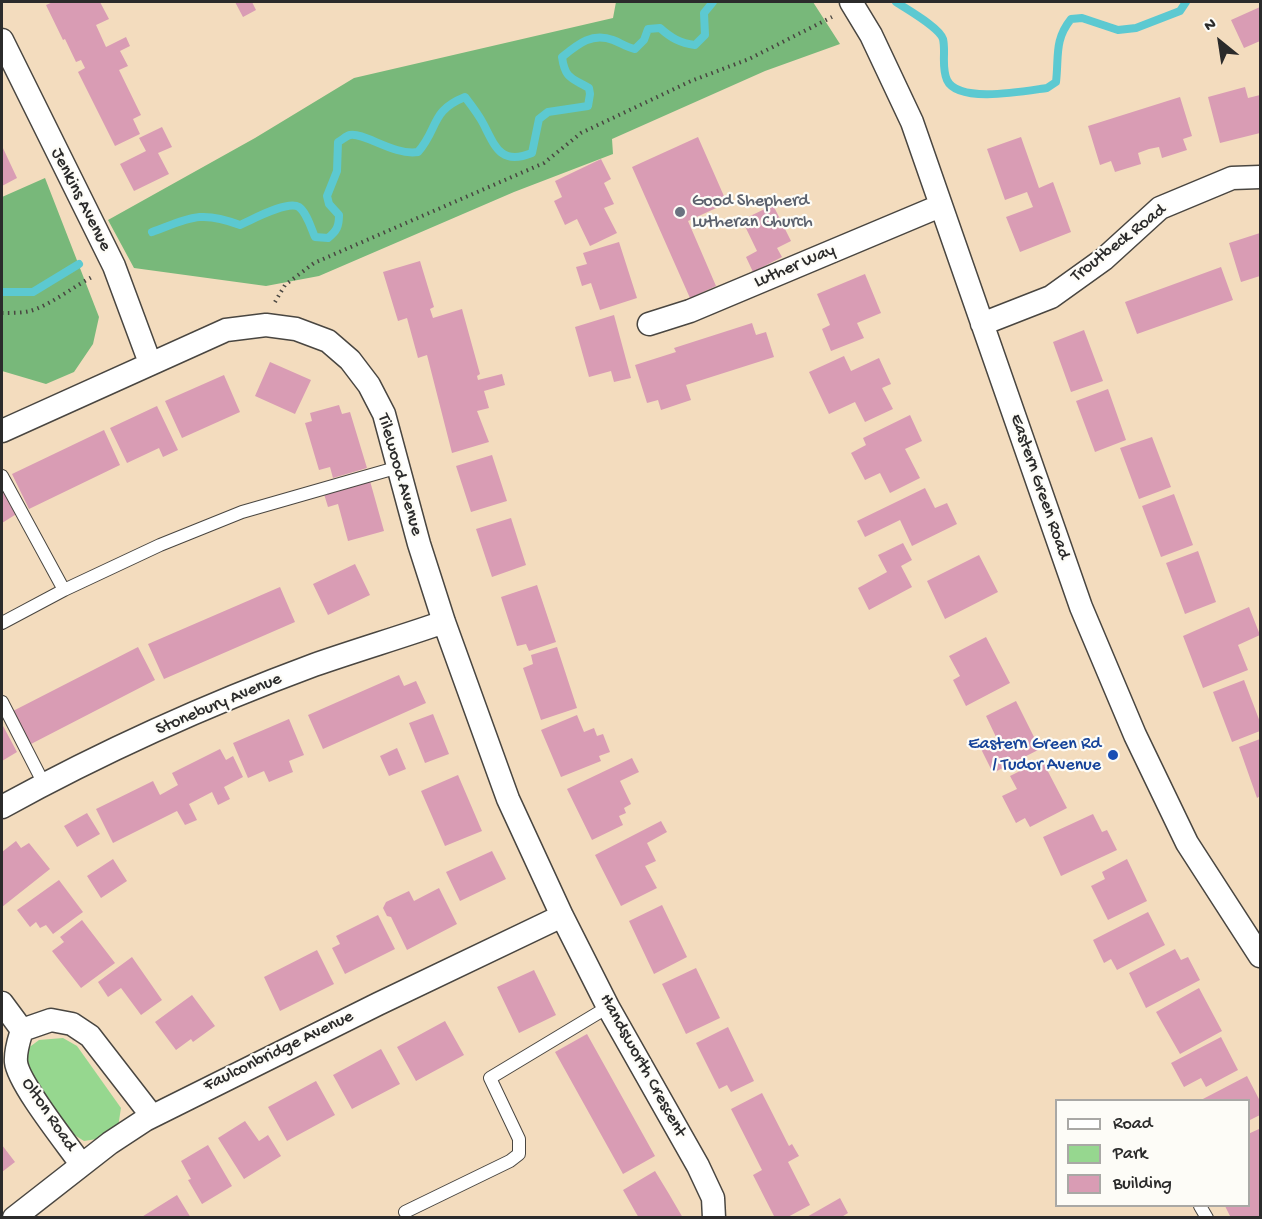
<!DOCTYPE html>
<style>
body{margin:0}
#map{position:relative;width:1262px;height:1219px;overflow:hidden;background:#f3dcbe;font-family:"Gochi Hand",sans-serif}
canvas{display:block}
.frame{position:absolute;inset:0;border:3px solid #2b2b2b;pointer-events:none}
.legend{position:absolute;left:1055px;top:1099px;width:195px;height:108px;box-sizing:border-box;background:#fdfcf7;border:2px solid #a9a8a5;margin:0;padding:8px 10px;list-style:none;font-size:18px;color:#2b2b2b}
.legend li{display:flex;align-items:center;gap:12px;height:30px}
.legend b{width:30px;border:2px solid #a9a8a5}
.north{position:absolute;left:1190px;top:12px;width:60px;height:60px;-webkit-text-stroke:4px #fdfcf7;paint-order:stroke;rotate:330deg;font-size:16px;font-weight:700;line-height:24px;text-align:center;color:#2b2b2b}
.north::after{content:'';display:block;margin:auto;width:21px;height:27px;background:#2b2b2b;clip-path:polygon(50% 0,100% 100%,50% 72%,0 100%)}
</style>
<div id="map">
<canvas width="1262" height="1219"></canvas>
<div class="frame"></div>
<ul class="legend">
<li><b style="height:8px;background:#fff"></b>Road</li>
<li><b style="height:16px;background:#96d78f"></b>Park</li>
<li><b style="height:16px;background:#d99cb4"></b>Building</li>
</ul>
<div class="north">N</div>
</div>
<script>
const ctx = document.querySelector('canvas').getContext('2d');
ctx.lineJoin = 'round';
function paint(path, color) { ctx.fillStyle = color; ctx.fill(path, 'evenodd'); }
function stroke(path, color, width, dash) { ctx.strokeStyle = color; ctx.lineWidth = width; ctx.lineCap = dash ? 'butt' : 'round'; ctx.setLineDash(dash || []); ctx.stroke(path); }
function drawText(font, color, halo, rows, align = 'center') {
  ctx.font = font + ' "Gochi Hand",sans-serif'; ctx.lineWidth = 4.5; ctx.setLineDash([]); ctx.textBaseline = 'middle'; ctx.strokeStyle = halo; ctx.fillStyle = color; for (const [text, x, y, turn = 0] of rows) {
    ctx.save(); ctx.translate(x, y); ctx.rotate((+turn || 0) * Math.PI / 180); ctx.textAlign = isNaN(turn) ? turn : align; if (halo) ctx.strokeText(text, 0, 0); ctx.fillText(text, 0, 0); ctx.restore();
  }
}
paint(new Path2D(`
 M 63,1038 L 77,1046 L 121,1108 L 118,1127 L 103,1138 L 84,1141 L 68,1131 L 38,1098 L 23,1052 L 39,1040 Z`), '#96d78f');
paint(new Path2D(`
 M 616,2 L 813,2 L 840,44 L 765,71 L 612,139 L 613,154 L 514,192 L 319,276 L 266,286 L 134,268 L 108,220 L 255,138 L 354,78 L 613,18 Z
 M 45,178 L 99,317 L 93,344 L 74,372 L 46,384 L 2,371 L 2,197 Z`), '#78b87a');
stroke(new Path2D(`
 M 896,2 C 906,9 939,27 943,39 C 946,52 941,67 947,80 C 958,104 1025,91 1047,88 L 1056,82 C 1059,57 1054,40 1071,19 L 1082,18 L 1118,30 L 1136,28 L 1180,11 L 1186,2
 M 152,232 C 190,218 200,210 240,225 C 252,220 287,200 299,207 C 307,213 311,228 315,237 L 328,238 C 337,231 339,226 339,215 L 329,204 L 327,196 L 337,171 L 338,142 C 342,140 346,136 350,135 C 364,132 394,156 418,152 C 439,128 430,111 465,97 C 472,106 479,115 484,125 C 496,149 502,165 532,153 L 539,119 L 548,112 L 588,106 L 590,94 L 589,88 C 572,78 565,79 562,57 C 578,44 592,32 613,40 C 621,43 626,47 635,49 L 644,40 L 648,29 L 660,28 C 671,38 680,43 695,45 L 705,35 L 704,13 L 713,2
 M 2,292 L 33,292 L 79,264`), '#5cc9d1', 8);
paint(new Path2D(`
 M 53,2 L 100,2 L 109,19 L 96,25 L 106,47 L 126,37 L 130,46 L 120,51 L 128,66 L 119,70 L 141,115 L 133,119 L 140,134 L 115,146 L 78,72 L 85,68 L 81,60 L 76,62 L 65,39 L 63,40 L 46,5 Z
 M 235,2 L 252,2 L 256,10 L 243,17 Z
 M 1260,7 L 1260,41 L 1244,48 L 1231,20 Z
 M 1245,87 L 1248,98 L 1260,95 L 1260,133 L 1220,143 L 1208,97 Z
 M 1180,97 L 1192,136 L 1183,139 L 1187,150 L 1162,158 L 1159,147 L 1149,149 L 1138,153 L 1141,164 L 1115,172 L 1111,161 L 1100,165 L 1088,126 Z
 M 162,127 L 172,147 L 158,153 L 169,174 L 134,191 L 120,164 L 146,151 L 139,138 Z
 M 698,137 L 727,203 L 688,221 L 716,286 L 690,298 L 632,167 Z
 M 1021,137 L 1039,188 L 1053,182 L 1071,232 L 1020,252 L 1006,217 L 1033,207 L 1027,192 L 1005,200 L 987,149 Z
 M 2,146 L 17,178 L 2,186 Z
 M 601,159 L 611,179 L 604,183 L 614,204 L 604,208 L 617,233 L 590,246 L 577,219 L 565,225 L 554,201 L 562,197 L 555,181 Z
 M 773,205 L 791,241 L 777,248 L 782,257 L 753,272 L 746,257 L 757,251 L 742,220 Z
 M 1260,233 L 1260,276 L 1241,282 L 1229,243 Z
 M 619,242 L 637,298 L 600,310 L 591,283 L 582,286 L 576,267 L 587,264 L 583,253 Z
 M 420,261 L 434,307 L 430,309 L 433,318 L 462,309 L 480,374 L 477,376 L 478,380 L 502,374 L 505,385 L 484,391 L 489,408 L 477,411 L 489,442 L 452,453 L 427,355 L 418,358 L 407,318 L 398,321 L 383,272 Z
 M 1221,267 L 1233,300 L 1137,334 L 1125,302 Z
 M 865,274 L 881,313 L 857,323 L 864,338 L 831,351 L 822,329 L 830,325 L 817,294 Z
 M 614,315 L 631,378 L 614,382 L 611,371 L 589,377 L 575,327 Z
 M 752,323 L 756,335 L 766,332 L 774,357 L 686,385 L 691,400 L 661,410 L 658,400 L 647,403 L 635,365 L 676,352 L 674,348 Z
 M 1084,330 L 1103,381 L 1071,392 L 1053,342 Z
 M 844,356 L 851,371 L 879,358 L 891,384 L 882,388 L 893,409 L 865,422 L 855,402 L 829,414 L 809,372 Z
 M 270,362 L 311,380 L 295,414 L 255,396 Z
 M 224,375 L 240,412 L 182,438 L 165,401 Z
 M 1108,389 L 1126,440 L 1095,452 L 1076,401 Z
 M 339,405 L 342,414 L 350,412 L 367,468 L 333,478 L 330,467 L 319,470 L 305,423 L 312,421 L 310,413 Z
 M 157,406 L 178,450 L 163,457 L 159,448 L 127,463 L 110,428 Z
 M 910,415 L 922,441 L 905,449 L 920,478 L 890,493 L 880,473 L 865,480 L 851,453 L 866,445 L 863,438 Z
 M 104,430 L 120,465 L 29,509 L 12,474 Z
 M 1152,437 L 1171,487 L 1139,499 L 1120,448 Z
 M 492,455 L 507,501 L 471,512 L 456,466 Z
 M 370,481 L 384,531 L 348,541 L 338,504 L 328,507 L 324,494 Z
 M 2,485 L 18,513 L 2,523 Z
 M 925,488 L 935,508 L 947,503 L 957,524 L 912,546 L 900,520 L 865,537 L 857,521 Z
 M 1174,494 L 1193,545 L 1161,557 L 1142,506 Z
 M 511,518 L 526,565 L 492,577 L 476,529 Z
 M 903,543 L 912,560 L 901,566 L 912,587 L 869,610 L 858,588 L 887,572 L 878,555 Z
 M 1198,551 L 1216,602 L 1185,614 L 1166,563 Z
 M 979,555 L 998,592 L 945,619 L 927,581 Z
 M 355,564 L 370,595 L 328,615 L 313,584 Z
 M 537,585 L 556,642 L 529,651 L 526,644 L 517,646 L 501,597 Z
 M 280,587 L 295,622 L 164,679 L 148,644 Z
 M 1249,607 L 1260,635 L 1238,645 L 1248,670 L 1203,688 L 1183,636 Z
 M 986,637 L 1010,683 L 966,706 L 953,680 L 960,676 L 949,656 Z
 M 138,647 L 155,680 L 31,744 L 13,711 Z
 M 557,647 L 577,708 L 541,720 L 523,668 L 533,664 L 531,655 Z
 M 399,675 L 404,686 L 416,681 L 426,703 L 323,749 L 308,715 Z
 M 1244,680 L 1260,722 L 1260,731 L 1232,742 L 1213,692 Z
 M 1016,701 L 1040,749 L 993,773 L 980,747 L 997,739 L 986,716 Z
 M 433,714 L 449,754 L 425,763 L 409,723 Z
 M 577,715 L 584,732 L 594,728 L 597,736 L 603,734 L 610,752 L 599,756 L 601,761 L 561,777 L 541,730 Z
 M 289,719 L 304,755 L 289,761 L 293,772 L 269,782 L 264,771 L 248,778 L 233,743 Z
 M 2,724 L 17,752 L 2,761 Z
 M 1260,739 L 1260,796 L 1257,798 L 1239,747 Z
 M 397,748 L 406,769 L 389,776 L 380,756 Z
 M 220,749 L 226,760 L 233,756 L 243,777 L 224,787 L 230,799 L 218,805 L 212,792 L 189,804 L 197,820 L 185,825 L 177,811 L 113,843 L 96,809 L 153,781 L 160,795 L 178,785 L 172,773 Z
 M 632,758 L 639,772 L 620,781 L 631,804 L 624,808 L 626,813 L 619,816 L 623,825 L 592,840 L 567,789 Z
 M 1042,760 L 1067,808 L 1030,827 L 1025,818 L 1016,823 L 1002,796 L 1017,789 L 1010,776 Z
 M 458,775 L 482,831 L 445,846 L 421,791 Z
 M 87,813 L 100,834 L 77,847 L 64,826 Z
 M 1093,814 L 1102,832 L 1107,830 L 1117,850 L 1061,876 L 1043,837 Z
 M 661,821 L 667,832 L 647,843 L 656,861 L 645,866 L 657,888 L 621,906 L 595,855 Z
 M 16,841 L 21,848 L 29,843 L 50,869 L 2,907 L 2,852 Z
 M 492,851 L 506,879 L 460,901 L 446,872 Z
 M 113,859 L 127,881 L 101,898 L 87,876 Z
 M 1127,859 L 1147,901 L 1108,920 L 1091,886 L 1105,879 L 1102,872 Z
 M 59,880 L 83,912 L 53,934 L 46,925 L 40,928 L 36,922 L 30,927 L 17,910 Z
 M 439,888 L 457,924 L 407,950 L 391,917 L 387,916 L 383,908 L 386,902 L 409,891 L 414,901 Z
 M 662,905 L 687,957 L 654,974 L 629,921 Z
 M 1148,912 L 1165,945 L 1117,970 L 1111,959 L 1104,963 L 1093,940 Z
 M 378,915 L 395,949 L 345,974 L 332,948 L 340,944 L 336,936 Z
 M 82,920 L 115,963 L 81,988 L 52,951 L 64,942 L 60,937 Z
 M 1175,949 L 1181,960 L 1188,957 L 1200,980 L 1146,1008 L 1129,973 Z
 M 317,950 L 334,984 L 280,1011 L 264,977 Z
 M 132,957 L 162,1000 L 141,1015 L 121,988 L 108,997 L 98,982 Z
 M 696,968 L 720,1018 L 686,1034 L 662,984 Z
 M 534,970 L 556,1015 L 519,1033 L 497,987 Z
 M 1199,988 L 1222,1031 L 1180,1054 L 1156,1012 Z
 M 192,995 L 215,1026 L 193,1042 L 191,1039 L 176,1050 L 155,1022 Z
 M 445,1021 L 464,1055 L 416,1081 L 397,1047 Z
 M 728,1027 L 754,1081 L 731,1092 L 727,1085 L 719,1089 L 696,1043 Z
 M 587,1034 L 655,1156 L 623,1174 L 555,1052 Z
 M 1221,1037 L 1238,1070 L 1206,1087 L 1201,1078 L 1184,1087 L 1171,1063 Z
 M 381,1049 L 400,1084 L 352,1109 L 333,1075 Z
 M 1247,1076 L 1260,1101 L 1260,1115 L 1248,1121 L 1248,1100 L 1201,1100 Z
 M 316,1081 L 335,1115 L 287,1141 L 268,1107 Z
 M 762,1093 L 789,1146 L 792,1144 L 799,1156 L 788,1162 L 810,1205 L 786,1218 L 775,1218 L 753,1175 L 762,1170 L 731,1109 Z
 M 245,1121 L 259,1141 L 268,1135 L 281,1156 L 244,1179 L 218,1138 Z
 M 1259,1129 L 1260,1218 L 1231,1218 L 1225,1206 L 1248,1206 L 1248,1134 Z
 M 2,1145 L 15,1162 L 2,1172 Z
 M 208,1145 L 232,1186 L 202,1204 L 188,1180 L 191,1179 L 181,1161 Z
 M 655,1171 L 669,1194 L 683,1218 L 639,1218 L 636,1213 L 623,1190 Z
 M 177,1195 L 191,1218 L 140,1218 Z
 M 840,1198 L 848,1213 L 840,1218 L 805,1218 Z`), '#d99cb4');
const service = new Path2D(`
 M 2,476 L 64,590
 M 2,623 L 64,590 L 160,545 L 242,512 L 399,467
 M 2,702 L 44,784
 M 1200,1206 L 1207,1218
 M 405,1212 L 510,1161 L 519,1154 L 519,1139 L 490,1078 L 608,1007`);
const minor = new Path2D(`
 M 851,2 L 871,35 L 912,122 L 1081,607 L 1135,735 L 1187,843 L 1260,956
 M 2,40 L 114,266 L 150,363
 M 649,324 L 690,311 L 940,206
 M 982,324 L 1051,297 L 1104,259 L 1160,208 L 1232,178 L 1260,177
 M 2,431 L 226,330 L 266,325 L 296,329 L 328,341 L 350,360 L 369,385 L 384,414 L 419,544 L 444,622 L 508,799 L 562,916 L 608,1007 L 698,1166 L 713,1198 L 714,1218
 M 2,807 C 102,752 206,705 314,665 C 357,650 401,637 444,622
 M 2,1003 L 22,1030
 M 22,1030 L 51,1020 L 72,1024 L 90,1036 L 152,1116
 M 22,1030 C 19,1040 15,1051 16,1062 C 18,1083 67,1144 81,1164
 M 14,1218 L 110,1143 L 145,1120 L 378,1004 L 562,916`);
stroke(service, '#494641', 14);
stroke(minor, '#494641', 25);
stroke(new Path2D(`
 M 275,302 L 285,285 L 314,263 L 544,163 L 581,133 L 691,81 L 749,59 L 832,17
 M 2,313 C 11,313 22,313 30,311 C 51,305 74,286 94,276`), '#494641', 4, [1.5, 4.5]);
stroke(service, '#fff', 12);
stroke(minor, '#fff', 22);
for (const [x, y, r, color] of [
 [680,212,6,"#6b7280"],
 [1113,755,6,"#1a4fb4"]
]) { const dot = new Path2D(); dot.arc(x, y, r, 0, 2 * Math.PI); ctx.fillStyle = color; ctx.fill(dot); stroke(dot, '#fdfcf7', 2); }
drawText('18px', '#2b2b2b', '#fdfcf7', [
 ["Jenkins Avenue",80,200,63],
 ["Troutbeck Road",1119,244,-38],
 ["Luther Way",795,267,-23],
 ["Tilewood Avenue",399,475,74],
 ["Eastern Green Road",1039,487,71],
 ["Stonebury Avenue",219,705,-23],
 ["Faulconbridge Avenue",279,1052,-26],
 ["Handsworth Crescent",642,1066,61],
 ["Olton Road",48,1115,56]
]);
drawText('18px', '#5b616d', '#fdfcf7', [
 ["Good Shepherd",692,202],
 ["Lutheran Church",692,223]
], 'left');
drawText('18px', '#164399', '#fdfcf7', [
 ["Eastern Green Rd",1101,745],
 ["/ Tudor Avenue",1101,766]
], 'right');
</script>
